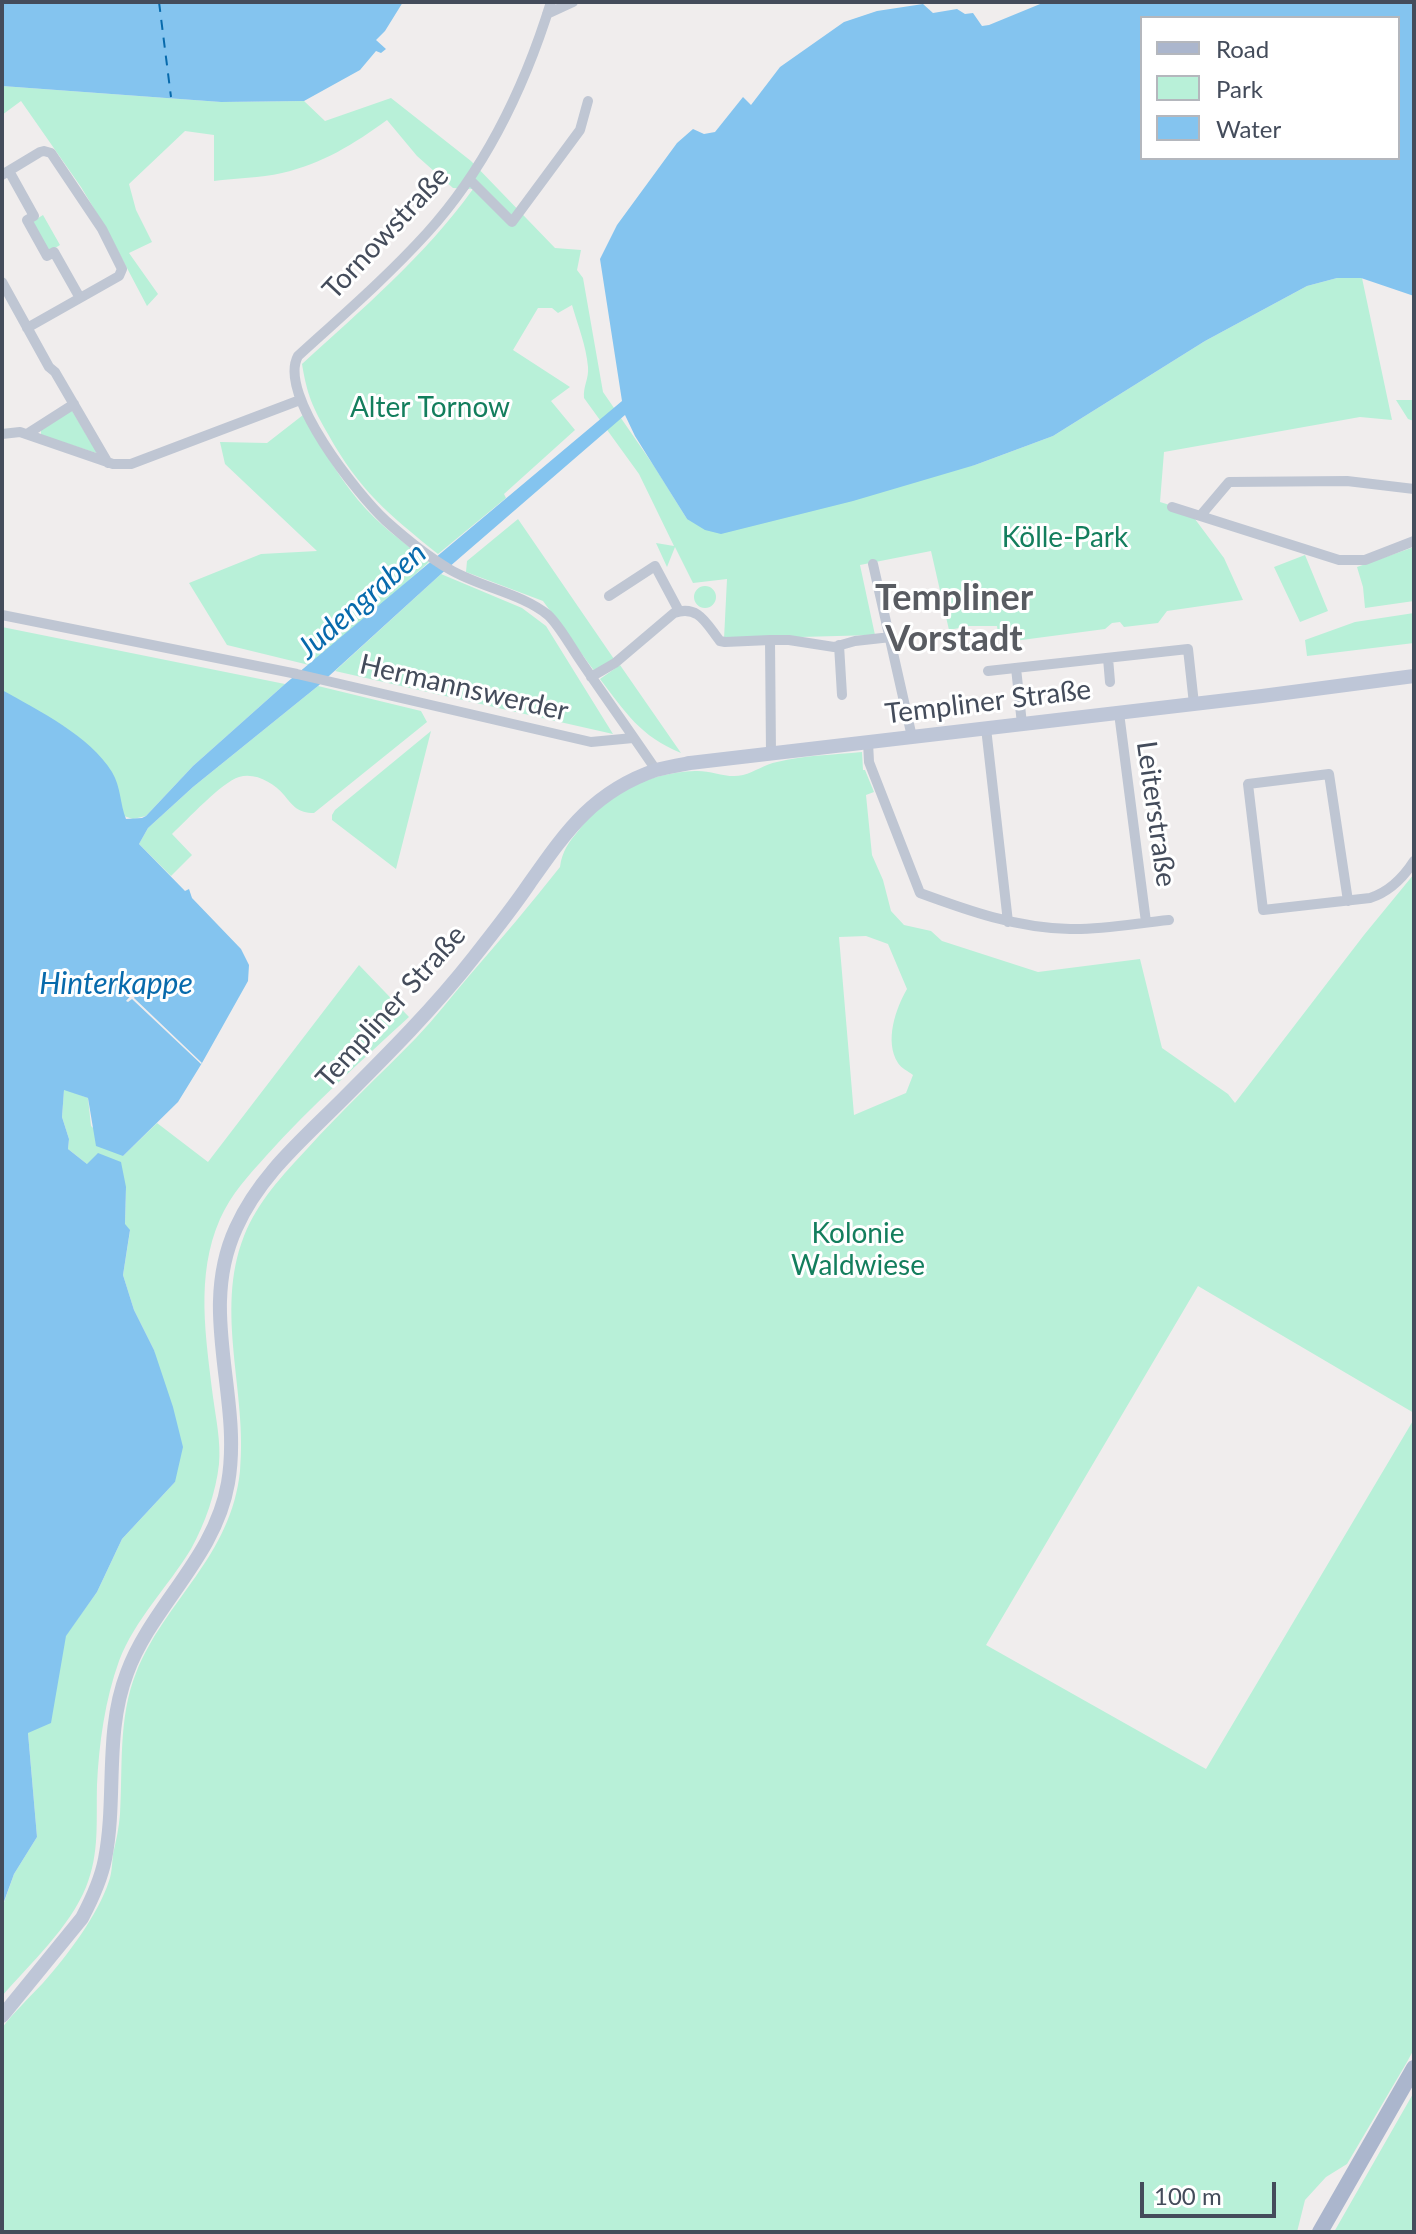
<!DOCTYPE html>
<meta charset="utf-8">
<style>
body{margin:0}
#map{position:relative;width:1416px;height:2234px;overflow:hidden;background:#f0eded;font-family:Lato,sans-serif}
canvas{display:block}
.frame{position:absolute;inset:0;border:4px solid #444c5b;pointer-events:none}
.legend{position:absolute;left:1140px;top:16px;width:260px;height:144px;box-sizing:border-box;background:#fff;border:2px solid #b4b7bd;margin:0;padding:10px 14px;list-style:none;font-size:24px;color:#444c5b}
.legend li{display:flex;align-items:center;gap:16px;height:40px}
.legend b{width:40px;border:2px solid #b4b7bd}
.scale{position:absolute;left:1140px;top:2182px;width:136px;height:36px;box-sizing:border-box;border:4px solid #444c5b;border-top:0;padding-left:10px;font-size:24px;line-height:28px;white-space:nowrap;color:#444c5b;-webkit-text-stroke:6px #fff;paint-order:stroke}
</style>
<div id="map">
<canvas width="1416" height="2234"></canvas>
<div class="frame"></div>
<ul class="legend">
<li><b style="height:10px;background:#abb6cd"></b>Road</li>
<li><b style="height:22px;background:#b8f0d8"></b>Park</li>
<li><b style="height:22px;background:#84c4ef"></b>Water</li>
</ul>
<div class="scale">100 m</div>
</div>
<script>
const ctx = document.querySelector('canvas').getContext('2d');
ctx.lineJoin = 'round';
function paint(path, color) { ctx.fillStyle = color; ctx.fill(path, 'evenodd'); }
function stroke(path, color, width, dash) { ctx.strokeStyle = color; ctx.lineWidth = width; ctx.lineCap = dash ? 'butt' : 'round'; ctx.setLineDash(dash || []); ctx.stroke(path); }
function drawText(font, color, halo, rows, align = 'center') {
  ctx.font = font + ' Lato,sans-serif'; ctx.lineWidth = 6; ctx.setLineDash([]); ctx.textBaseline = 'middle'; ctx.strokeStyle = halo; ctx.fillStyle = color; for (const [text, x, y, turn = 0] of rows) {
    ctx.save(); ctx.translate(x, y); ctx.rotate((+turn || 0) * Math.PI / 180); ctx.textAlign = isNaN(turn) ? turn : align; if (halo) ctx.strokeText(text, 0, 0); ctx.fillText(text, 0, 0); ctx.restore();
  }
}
paint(new Path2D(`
 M 2,86 L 221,102 L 304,101 L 325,121 L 391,98 L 471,161 L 555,248 L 581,250 L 577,270 L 583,278 L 603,392 L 654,466 L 687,519 L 975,465 L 1053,436 L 1205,341 L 1307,286 L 1337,278 L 1362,278 L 1392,420 L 1360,417 L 1164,452 L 1160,502 L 1189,511 L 1224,558 L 1243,600 L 1167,611 L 1158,623 L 1124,627 L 1120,622 L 1112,623 L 1105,629 L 1014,641 L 1014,633 L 998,634 L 997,626 L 969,626 L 949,630 L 931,551 L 860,565 L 875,635 L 724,639 L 727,579 L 693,583 L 675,547 L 667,567 L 656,543 L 674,546 L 639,474 L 584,398 C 583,386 589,379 588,367 C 586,345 578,326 572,305 L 558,313 L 552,308 L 538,308 L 513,350 L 570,387 L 551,401 L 575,430 L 504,494 L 506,498 L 438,554 C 388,514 359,490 328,434 C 313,408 307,395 302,364 C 362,309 425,256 473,189 L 453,188 L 417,156 L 387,120 C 354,144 322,164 282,173 C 260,178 236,178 214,181 L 214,135 L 185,131 L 129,184 L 136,210 L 152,242 L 129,253 L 158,294 L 147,306 L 108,232 L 81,187 L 21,101 L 2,115 Z
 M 43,215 L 60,245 L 47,253 L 30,223 Z
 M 1396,400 L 1414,400 L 1414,421 L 1408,419 Z
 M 71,409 L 96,451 L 96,453 L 41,435 L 41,430 Z
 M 303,415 C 320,444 336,473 358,500 C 378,524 404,543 429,562 L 381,605 L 309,665 L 227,645 L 189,583 L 261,554 L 317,551 L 225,464 L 220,442 L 267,443 Z
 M 518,519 L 614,659 L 595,672 L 543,601 L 466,572 L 467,561 Z
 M 1414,547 L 1414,601 L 1365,608 L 1363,587 L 1357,567 Z
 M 1305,555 L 1328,611 L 1300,622 L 1274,567 Z
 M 441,574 L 522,608 L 546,626 L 613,734 L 335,671 Z
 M694 597a11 11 0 1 1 22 0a11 11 0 1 1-22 0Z
 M 1414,613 L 1414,643 L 1307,656 L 1305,640 L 1355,622 Z
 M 2,627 L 285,684 L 193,766 L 146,816 L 133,819 L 124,816 L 2,714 Z
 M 620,665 L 681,753 C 640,736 626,713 600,679 Z
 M 318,686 L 421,711 L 427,722 L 314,813 C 298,813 293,806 284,795 C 274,783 255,772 239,777 C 222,782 187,820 172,834 L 192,855 L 171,876 L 139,844 L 148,828 L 193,787 Z
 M 431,731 L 396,869 L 332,820 L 332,815 L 335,810 Z
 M 862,752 L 863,770 L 865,770 L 874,792 L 866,795 L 872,855 L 883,880 L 891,911 L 904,925 L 931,931 L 942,941 L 1038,972 L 1140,959 L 1162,1048 L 1228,1094 L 1235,1103 L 1364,935 L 1414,874 L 1414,1413 L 1198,1286 L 986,1645 L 1206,1769 L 1414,1419 L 1414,2049 L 1407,2062 L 1347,2164 L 1326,2177 L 1305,2200 L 1297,2232 L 2,2232 L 2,2028 C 14,2012 29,1998 43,1983 C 67,1956 98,1915 109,1881 C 112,1873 112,1863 113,1854 C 116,1841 119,1828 120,1814 C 123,1768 118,1718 136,1673 C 165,1600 231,1557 240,1471 C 248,1393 214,1312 244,1236 C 258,1201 282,1176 307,1149 C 342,1110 380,1075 416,1038 C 435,1018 452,996 469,976 C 500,940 531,904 560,867 C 562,851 569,842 579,830 C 606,793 649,773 695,771 C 711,770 727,779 743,775 C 755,772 765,764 777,762 C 804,755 834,755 862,752 ZM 866,936 L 888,944 L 907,989 C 896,1008 884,1041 898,1063 C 901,1068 908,1071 913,1075 L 906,1093 L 854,1115 L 839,937 Z
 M 359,965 L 409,1017 C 360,1062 311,1106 266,1156 C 249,1175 231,1194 220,1219 C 195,1276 206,1338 213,1397 C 216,1419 221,1442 219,1464 C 216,1492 205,1524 191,1549 C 168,1587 135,1619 119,1661 C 105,1700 99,1743 97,1785 C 96,1820 100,1853 86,1887 C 70,1927 30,1964 2,1996 L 2,1908 L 14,1874 L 37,1837 L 28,1733 L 66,1635 L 97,1592 L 122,1539 L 175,1482 L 154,1350 L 134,1310 L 123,1275 L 130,1231 L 125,1225 L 126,1187 L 87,1164 L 68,1149 L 69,1139 L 62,1117 L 64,1089 L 88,1098 L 91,1126 L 123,1156 L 157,1123 L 208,1162 Z
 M 1414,2092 L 1414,2232 L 1334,2232 Z`), '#b8f0d8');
paint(new Path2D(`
 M 2,2 L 403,2 L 385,31 L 376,40 L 386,49 L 381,53 L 376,51 L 360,70 L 304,101 L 221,102 L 2,86 Z
 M 1045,2 L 1414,2 L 1414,296 L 1361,278 L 1337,278 L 1307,286 L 1205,341 L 1053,436 L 975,465 L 853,501 L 721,534 L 705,530 L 687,519 L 635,436 L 625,415 L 441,574 L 318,686 L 193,787 L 148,828 L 139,844 L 185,891 L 189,889 L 192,898 L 241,949 L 249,965 L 248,981 L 202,1063 L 178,1102 L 123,1156 L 96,1146 L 88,1098 L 64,1090 L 62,1117 L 69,1139 L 68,1149 L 87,1164 L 98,1153 L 121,1162 L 126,1187 L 125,1224 L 130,1230 L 123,1275 L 134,1310 L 154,1350 L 173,1407 L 183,1447 L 175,1482 L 122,1539 L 97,1592 L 66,1636 L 51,1723 L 28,1733 L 37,1837 L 14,1874 L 2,1907 L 2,690 C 38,710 90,736 112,772 C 121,787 120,804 126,819 L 142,818 L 146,816 L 193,766 L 285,684 L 622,401 L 600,259 L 617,225 L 677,143 L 693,129 L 704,134 L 715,132 L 743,97 L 751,105 L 780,67 L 844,22 L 877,11 L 923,4 L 933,13 L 957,9 L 965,14 L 973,13 L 982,26 L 989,25 ZM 1142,18 L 1398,18 L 1398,158 L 1142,158 Z`), '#84c4ef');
paint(new Path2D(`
 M 134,992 L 136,994 L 134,998 L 202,1063 L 201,1064 L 132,999 L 128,1002 L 126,1001 Z`), '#f0eded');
stroke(new Path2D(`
 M 159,2 L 171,97`), '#076aac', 2, [10, 8]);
stroke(new Path2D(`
 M 551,2 C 525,86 487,167 427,233 C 387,277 342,316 298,356 C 277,394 358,495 386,521 C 405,538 427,556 449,569 C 479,587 521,593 548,615 C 559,625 571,647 580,660 C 605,697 631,733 656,770
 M 547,14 L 573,2
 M 9,171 L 34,216 L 27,220 L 47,256 L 54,252 L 80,298
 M 2,175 L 40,152 L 44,151 L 51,153 L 102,229 L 122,269 L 119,276 L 27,328
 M 469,179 L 512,222 L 580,130 L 588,101
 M 2,282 L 49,367 L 55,372 L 108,463
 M 2,434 L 20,432 L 113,464 L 131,464 L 300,400
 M 27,434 L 74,404
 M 1172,507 L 1339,560 L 1365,560 L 1414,541
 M 1201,515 L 1229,482 L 1347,481 L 1414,489
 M 873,564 L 912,737
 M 609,596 L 655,566 L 679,611
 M 2,615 L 297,674 L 591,742 L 633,738
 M 770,640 L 789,640 L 834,647 L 855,641 L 891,637
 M 839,645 L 842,695
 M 1108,658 L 1110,682
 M 1016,668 L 1022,724
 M 988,671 L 1188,649 L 1194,704
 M 591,677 L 615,663 L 674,613 C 699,604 707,625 720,641 L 725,642 L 770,640 L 771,754
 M 1119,713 L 1146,922
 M 986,728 L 1008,922
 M 868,742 L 869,762 L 920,893 C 969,911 1017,928 1070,929 C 1103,930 1137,923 1169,920
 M 1348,901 L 1329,774 L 1248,784 L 1263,910 L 1370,898 C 1389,892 1403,878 1414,861`), '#bfc6d3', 10);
stroke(new Path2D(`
 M 2,2016 L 82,1918 C 92,1899 101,1880 105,1859 C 117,1798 104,1733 127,1673 C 152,1605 215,1558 228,1483 C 243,1397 197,1313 236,1228 C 259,1176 302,1140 342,1100 C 388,1054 434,1008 474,957 C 493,933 512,909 529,884 C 565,833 592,792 656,770 C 667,767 679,765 690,763 L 1262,696 L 1414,676`), '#bec6d7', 14);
stroke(new Path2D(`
 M 1320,2232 L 1414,2068`), '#abb6cd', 16);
drawText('28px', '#444c5b', '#fff', [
 ["Tornowstraße",386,233,-47],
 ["Hermannswerder",464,688,13],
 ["Templiner Straße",988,702,-7],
 ["Leiterstraße",1156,814,82],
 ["Templiner Straße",391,1007,-48]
]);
drawText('28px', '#137e5d', '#fff', [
 ["Alter Tornow",430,408],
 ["Kölle-Park",1065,538],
 ["Kolonie",858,1234],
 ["Waldwiese",858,1266]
]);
drawText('italic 30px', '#076aac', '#fff', [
 ["Judengraben",362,601,-41],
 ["Hinterkappe",116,984]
]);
drawText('bold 36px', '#595c62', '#fff', [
 ["Templiner",954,598],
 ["Vorstadt",954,639]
]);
</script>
